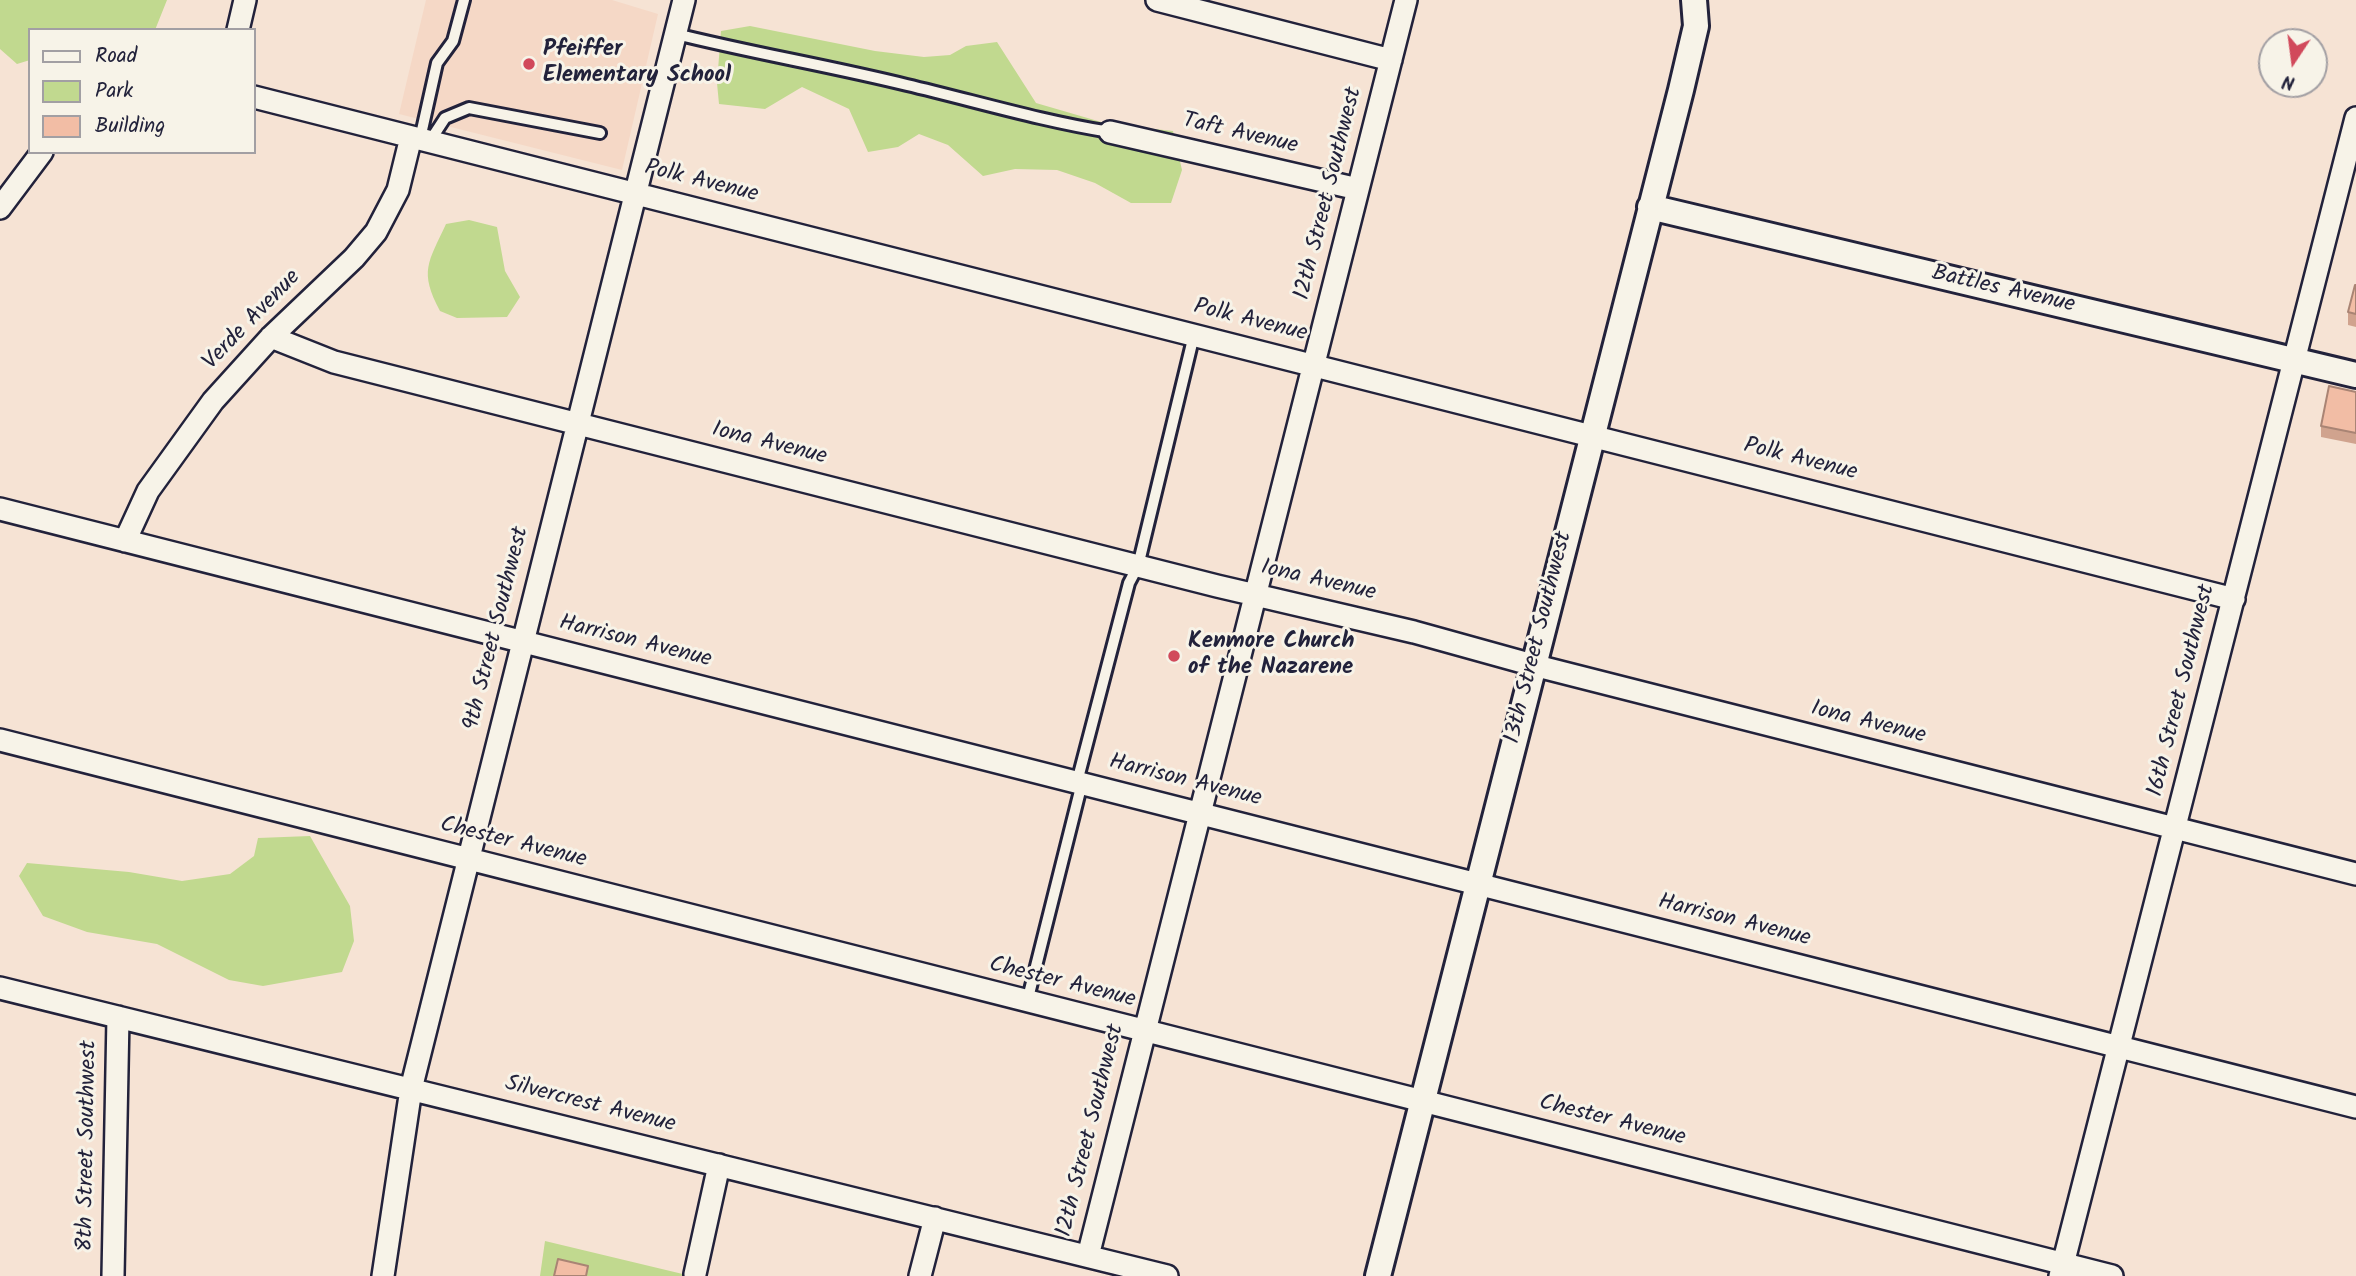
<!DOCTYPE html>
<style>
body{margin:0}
#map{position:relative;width:2356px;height:1276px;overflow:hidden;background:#f6e3d4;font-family:Kalam,sans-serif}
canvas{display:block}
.legend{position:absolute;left:28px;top:28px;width:228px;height:126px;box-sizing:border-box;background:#f7f3e8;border:2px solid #a29fa3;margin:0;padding:9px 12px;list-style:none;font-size:21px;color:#22223b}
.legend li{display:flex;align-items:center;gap:14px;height:35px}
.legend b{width:35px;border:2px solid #a29fa3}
.north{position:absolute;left:2258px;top:28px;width:70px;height:70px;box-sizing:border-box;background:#f7f3e8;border:2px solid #a29fa3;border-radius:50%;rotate:193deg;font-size:19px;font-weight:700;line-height:28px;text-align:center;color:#22223b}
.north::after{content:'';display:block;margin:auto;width:24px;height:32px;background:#d1495b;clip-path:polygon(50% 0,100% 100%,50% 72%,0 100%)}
</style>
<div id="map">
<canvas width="2356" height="1276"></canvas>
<ul class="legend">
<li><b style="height:9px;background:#f7f3e8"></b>Road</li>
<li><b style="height:19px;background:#c1d98f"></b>Park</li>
<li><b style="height:19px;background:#f2bda5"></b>Building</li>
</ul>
<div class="north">N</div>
</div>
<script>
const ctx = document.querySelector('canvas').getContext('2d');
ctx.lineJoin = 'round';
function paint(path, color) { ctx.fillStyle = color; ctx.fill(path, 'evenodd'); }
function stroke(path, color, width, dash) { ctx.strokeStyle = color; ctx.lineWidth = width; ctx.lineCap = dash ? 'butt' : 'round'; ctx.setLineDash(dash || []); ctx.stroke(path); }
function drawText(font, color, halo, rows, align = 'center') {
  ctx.font = font + ' Kalam,sans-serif'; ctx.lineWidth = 6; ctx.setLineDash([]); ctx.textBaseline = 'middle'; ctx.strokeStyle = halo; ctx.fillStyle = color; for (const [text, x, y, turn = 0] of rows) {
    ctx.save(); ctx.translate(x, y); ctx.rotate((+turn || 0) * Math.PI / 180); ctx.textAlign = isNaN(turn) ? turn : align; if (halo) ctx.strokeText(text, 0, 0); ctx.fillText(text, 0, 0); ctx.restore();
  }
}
paint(new Path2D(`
 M 426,0 L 612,0 L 658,14 L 622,170 L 399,114 Z`), '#f5d8c6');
paint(new Path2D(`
 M 0,0 L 167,0 L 155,30 L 30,30 L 30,60 L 17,64 L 0,49 Z
 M 750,26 L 875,51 L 924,57 L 950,55 L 966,46 L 997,42 L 1036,103 L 1108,124 L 1173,131 L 1182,170 L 1171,203 L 1131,203 L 1095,183 L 1057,170 L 1015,169 L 983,176 L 948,145 L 919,134 L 898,147 L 868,152 L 849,109 L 802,87 L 765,109 L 719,104 L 717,83 L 721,31 Z
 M 469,220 L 497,227 L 505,271 L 520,297 L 507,317 L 457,318 L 440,311 C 419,271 428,263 446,224 Z
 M 310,836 L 350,906 L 354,941 L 342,972 L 263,986 L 229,980 L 157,944 L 87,932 L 43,916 L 19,876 L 27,863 L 129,872 L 182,881 L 230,874 L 254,856 L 258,838 Z
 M 545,1241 L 691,1276 L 540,1276 Z`), '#c1d98f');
const service = new Path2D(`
 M 676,34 C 752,53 830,66 907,85 C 975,101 1041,121 1110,132
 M 420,139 L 437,63 L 453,41 L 464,0
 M 430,141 L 445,118 L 469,108 L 600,133
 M 1077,782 L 1129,583 L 1138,566 L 1194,335
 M 1027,1002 L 1082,783`);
const minor = new Path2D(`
 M 1157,0 L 1391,60
 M 238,30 L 245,0
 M 254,97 L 2234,599
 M 1110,132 L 1358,189
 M 0,208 L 42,152
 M 271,337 L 334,362 L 1217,586 L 1414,632 L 1533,665 L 2356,874
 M 0,509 L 2356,1107
 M 125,541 L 148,491 L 213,401 L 271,337 L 354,258 L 376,232 L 398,190 L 411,137
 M 0,740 L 2112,1276
 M 0,988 L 1167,1276
 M 1088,1256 L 1406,0
 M 695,1274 L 719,1165
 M 113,1276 L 118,1017
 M 383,1276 L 411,1089 L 684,0
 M 920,1276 L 935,1218
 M 2060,1276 L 2356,118`);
const tertiary = new Path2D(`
 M 1650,207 L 2356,375
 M 1378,1276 L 1681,90 L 1696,26 L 1694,0`);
stroke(service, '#22223b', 16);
stroke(minor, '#22223b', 26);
stroke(tertiary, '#22223b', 30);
stroke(service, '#f7f3e8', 10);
stroke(minor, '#f7f3e8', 21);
stroke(tertiary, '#f7f3e8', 24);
paint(new Path2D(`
 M 2356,285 L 2356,327 L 2348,325 L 2348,312 Z
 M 2356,392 L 2356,444 L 2321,437 L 2321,426 Z`), '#d0a38e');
const building = new Path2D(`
 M 2355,285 L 2356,285 L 2356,314 L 2348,312 Z
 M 2329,386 L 2356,392 L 2356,433 L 2321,426 Z
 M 558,1259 L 588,1266 L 586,1276 L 554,1276 Z`);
paint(building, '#f2bda5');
stroke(building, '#a98474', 2);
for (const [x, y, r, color] of [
 [529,64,7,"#d1495b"],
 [1174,656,7,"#d1495b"]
]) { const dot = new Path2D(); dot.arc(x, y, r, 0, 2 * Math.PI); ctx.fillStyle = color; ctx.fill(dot); stroke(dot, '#f7f3e8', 2.5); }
drawText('bold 23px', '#22223b', '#f7f3e8', [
 ["Pfeiffer",543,51],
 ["Elementary School",543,77],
 ["Kenmore Church",1188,643],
 ["of the Nazarene",1188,669]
], 'left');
drawText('23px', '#22223b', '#f7f3e8', [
 ["Taft Avenue",1240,135,13],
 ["Polk Avenue",701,183,14],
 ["12th Street Southwest",1330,194,-76],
 ["Battles Avenue",2003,291,13],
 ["Verde Avenue",253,321,-46],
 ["Polk Avenue",1250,322,14],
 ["Iona Avenue",769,445,14],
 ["Polk Avenue",1800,461,14],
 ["Iona Avenue",1318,582,13],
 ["9th Street Southwest",498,629,-76],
 ["13th Street Southwest",1540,638,-76],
 ["Harrison Avenue",635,643,14],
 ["16th Street Southwest",2183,691,-76],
 ["Iona Avenue",1868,724,14],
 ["Harrison Avenue",1185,782,14],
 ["Chester Avenue",513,844,14],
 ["Harrison Avenue",1734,922,14],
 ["Chester Avenue",1062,984,14],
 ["Silvercrest Avenue",590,1106,14],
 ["Chester Avenue",1612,1122,14],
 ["12th Street Southwest",1092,1131,-76],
 ["8th Street Southwest",89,1146,-89]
]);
</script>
